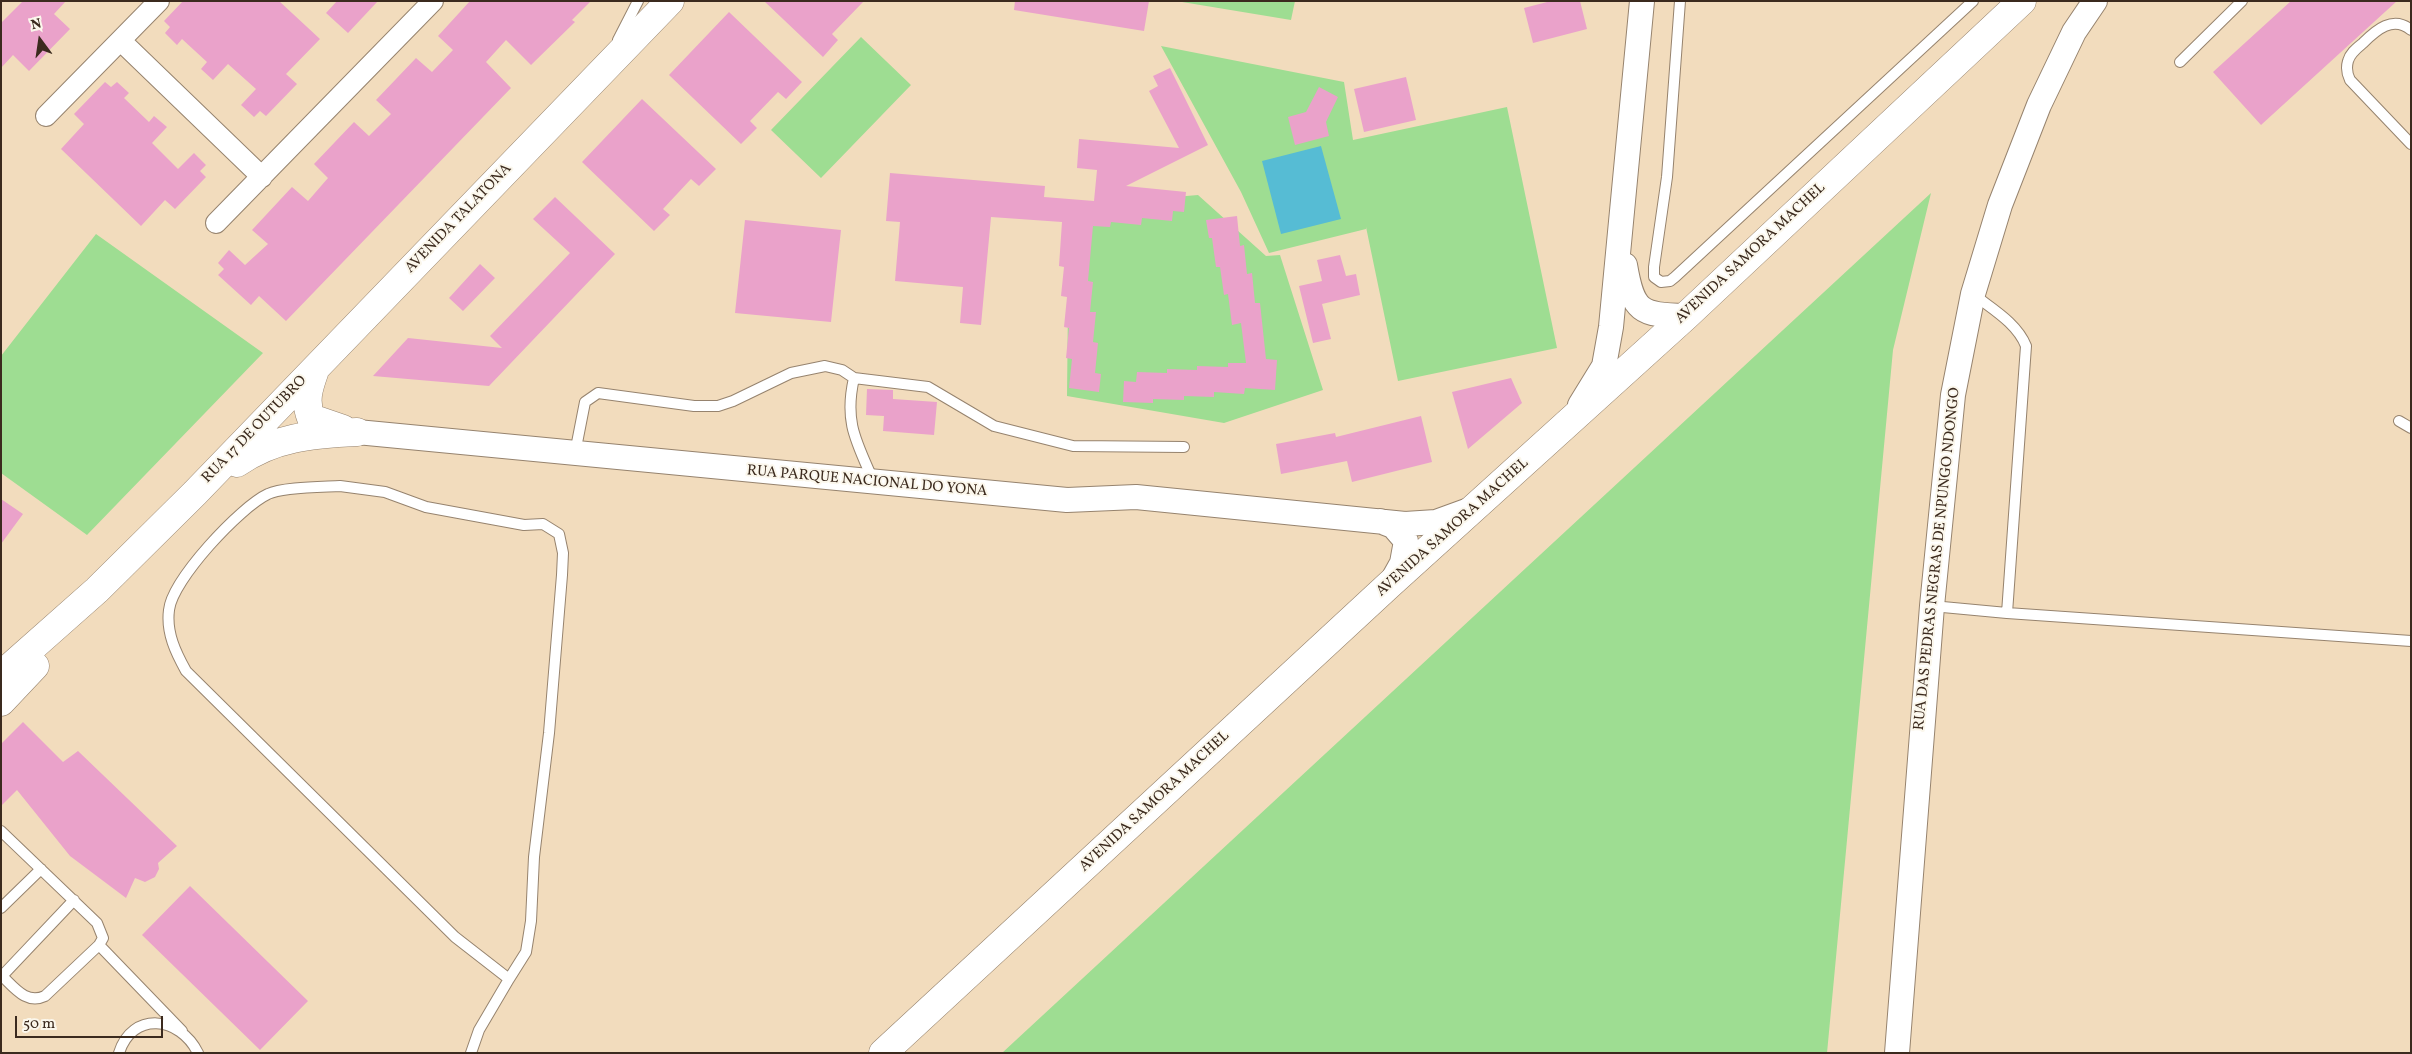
<!DOCTYPE html>
<style>
body{margin:0}
#map{position:relative;width:2412px;height:1054px;overflow:hidden;background:#f2dcbd;font-family:Vollkorn,serif}
canvas{display:block}
.frame{position:absolute;inset:0;border:2px solid #3b2a1e;pointer-events:none}
.north{position:absolute;left:15px;top:15px;width:50px;height:50px;-webkit-text-stroke:4px #fbf7ec;paint-order:stroke;rotate:346deg;font-size:14px;font-weight:700;line-height:20px;text-align:center;color:#3b2a1e}
.north::after{content:'';display:block;margin:auto;width:18px;height:22px;background:#3b2a1e;clip-path:polygon(50% 0,100% 100%,50% 72%,0 100%)}
.scale{position:absolute;left:15px;top:1016px;width:148px;height:22px;box-sizing:border-box;border:2px solid #3b2a1e;border-top:0;padding-left:6px;font-size:15px;line-height:18px;white-space:nowrap;color:#3b2a1e;-webkit-text-stroke:4px #fbf7ec;paint-order:stroke}
</style>
<div id="map">
<canvas width="2412" height="1054"></canvas>
<div class="frame"></div>
<div class="north">N</div>
<div class="scale">50 m</div>
</div>
<script>
const ctx = document.querySelector('canvas').getContext('2d');
ctx.lineJoin = 'round';
function paint(path, color) { ctx.fillStyle = color; ctx.fill(path, 'evenodd'); }
function stroke(path, color, width, dash) { ctx.strokeStyle = color; ctx.lineWidth = width; ctx.lineCap = dash ? 'butt' : 'round'; ctx.setLineDash(dash || []); ctx.stroke(path); }
function drawText(font, color, halo, rows, align = 'center') {
  ctx.font = font + ' Vollkorn,serif'; ctx.lineWidth = 4; ctx.setLineDash([]); ctx.textBaseline = 'middle'; ctx.strokeStyle = halo; ctx.fillStyle = color; for (const [text, x, y, turn = 0] of rows) {
    ctx.save(); ctx.translate(x, y); ctx.rotate((+turn || 0) * Math.PI / 180); ctx.textAlign = isNaN(turn) ? turn : align; if (halo) ctx.strokeText(text, 0, 0); ctx.fillText(text, 0, 0); ctx.restore();
  }
}
paint(new Path2D(`
 M 1176,1 L 1295,1 L 1291,20 Z
 M 861,37 L 911,85 L 821,178 L 771,130 Z
 M 1161,46 L 1344,82 L 1353,140 L 1507,107 L 1557,348 L 1398,381 L 1366,227 L 1366,229 L 1269,253 L 1241,192 Z
 M 1931,193 L 1893,350 L 1827,1053 L 1002,1053 Z
 M 1198,195 L 1266,256 L 1280,255 L 1323,390 L 1224,423 L 1067,396 L 1069,206 Z
 M 96,234 L 263,353 L 87,535 L 1,473 L 1,356 Z`), '#9edd92');
paint(new Path2D(`
 M 1321,146 L 1341,219 L 1281,234 L 1262,161 Z`), '#56bcd4');
paint(new Path2D(`
 M 23,1 L 66,1 L 54,14 L 70,29 L 29,71 L 13,55 L 1,68 L 1,23 Z
 M 183,1 L 279,1 L 320,39 L 286,74 L 297,84 L 266,116 L 260,111 L 254,117 L 241,105 L 256,89 L 228,64 L 213,80 L 201,69 L 207,62 L 182,39 L 177,45 L 165,33 L 170,27 L 164,21 Z
 M 337,1 L 378,1 L 348,33 L 326,13 Z
 M 470,1 L 591,1 L 572,20 L 575,22 L 531,65 L 506,40 L 486,62 L 511,88 L 286,321 L 259,296 L 251,305 L 218,275 L 224,269 L 218,263 L 229,250 L 245,265 L 268,244 L 252,230 L 292,187 L 308,201 L 328,178 L 314,164 L 354,122 L 369,136 L 391,114 L 376,100 L 416,58 L 432,72 L 453,50 L 438,36 Z
 M 764,1 L 864,1 L 832,34 L 838,40 L 823,57 Z
 M 1015,1 L 1149,1 L 1144,31 L 1014,10 Z
 M 1551,1 L 1580,1 L 1587,29 L 1533,43 L 1524,8 Z
 M 2291,1 L 2397,1 L 2261,125 L 2213,72 Z
 M 729,12 L 802,82 L 786,99 L 778,92 L 750,121 L 757,128 L 741,144 L 669,75 Z
 M 1170,68 L 1208,145 L 1126,186 L 1186,192 L 1184,212 L 1173,211 L 1172,221 L 1142,218 L 1141,225 L 1111,222 L 1110,227 L 1093,226 L 1088,281 L 1093,282 L 1090,312 L 1096,312 L 1093,342 L 1098,343 L 1095,373 L 1101,374 L 1099,392 L 1069,388 L 1072,359 L 1066,358 L 1069,328 L 1064,327 L 1067,297 L 1061,296 L 1064,267 L 1059,266 L 1062,222 L 991,217 L 981,325 L 960,323 L 963,287 L 895,281 L 900,222 L 886,221 L 890,173 L 1045,186 L 1044,197 L 1094,201 L 1097,170 L 1077,168 L 1079,139 L 1179,148 L 1149,91 L 1158,86 L 1153,76 Z
 M 1406,77 L 1416,120 L 1364,132 L 1354,89 Z
 M 105,82 L 111,87 L 117,82 L 129,93 L 124,98 L 149,122 L 154,116 L 167,127 L 152,143 L 178,169 L 194,153 L 206,165 L 200,171 L 206,177 L 175,209 L 165,200 L 141,226 L 61,149 L 84,124 L 74,114 Z
 M 1319,87 L 1338,97 L 1326,122 L 1329,136 L 1295,145 L 1288,117 L 1306,112 Z
 M 642,99 L 716,169 L 699,186 L 691,179 L 663,209 L 670,215 L 654,231 L 582,162 Z
 M 555,197 L 615,254 L 489,386 L 373,376 L 408,338 L 502,348 L 490,336 L 570,253 L 533,219 Z
 M 1237,216 L 1240,246 L 1244,245 L 1247,274 L 1252,273 L 1255,303 L 1260,303 L 1266,359 L 1277,360 L 1275,390 L 1245,388 L 1244,394 L 1214,392 L 1214,397 L 1184,396 L 1184,400 L 1153,399 L 1153,403 L 1123,402 L 1124,381 L 1136,382 L 1137,372 L 1167,373 L 1167,369 L 1197,370 L 1197,366 L 1228,367 L 1228,363 L 1246,363 L 1241,323 L 1232,325 L 1228,294 L 1224,295 L 1220,267 L 1216,267 L 1212,238 L 1209,238 L 1206,220 Z
 M 745,220 L 841,230 L 831,322 L 735,313 Z
 M 1340,255 L 1346,276 L 1356,274 L 1360,295 L 1322,304 L 1331,339 L 1313,343 L 1299,286 L 1322,281 L 1317,260 Z
 M 480,264 L 495,278 L 463,311 L 449,298 Z
 M 1511,378 L 1522,403 L 1468,449 L 1452,392 Z
 M 867,389 L 893,390 L 893,399 L 937,402 L 934,435 L 883,431 L 884,416 L 866,415 Z
 M 1421,416 L 1432,462 L 1352,482 L 1347,461 L 1281,474 L 1276,444 L 1335,433 L 1336,437 Z
 M 1,499 L 23,514 L 1,544 Z
 M 23,722 L 63,762 L 78,751 L 177,846 L 158,863 L 159,869 L 155,877 L 145,882 L 135,878 L 126,898 L 70,856 L 17,790 L 1,806 L 1,744 Z
 M 190,886 L 308,1001 L 260,1050 L 142,935 Z`), '#eaa2ca');
const service = new Path2D(`
 M 1680,1 L 1667,177 L 1654,267 L 1654,277 L 1661,282 L 1670,281 L 1675,277 L 1973,1
 M 2411,30 C 2393,15 2376,30 2363,43 C 2357,48 2350,53 2348,61 C 2346,68 2347,74 2350,80 L 2411,144
 M 618,40 L 638,1
 M 2180,62 L 2242,1
 M 1973,294 C 1992,309 2017,323 2026,346 L 2007,613
 M 854,378 C 844,422 856,441 873,480
 M 2399,421 L 2411,428
 M 575,453 L 585,402 L 598,393 L 694,406 L 718,406 L 733,401 L 791,373 L 825,366 L 842,370 L 854,378 L 928,387 L 994,426 L 1073,446 L 1184,447
 M 340,486 L 385,492 L 426,507 L 524,525 L 543,524 L 559,534 L 563,553 L 562,575 L 549,733 L 534,857 L 531,921 L 526,952 L 509,979 L 455,937 L 186,671 C 176,653 166,633 169,610 C 172,580 240,507 268,494 C 282,487 322,487 340,486 Z
 M 1932,606 L 2007,613 L 2411,641
 M 1,831 L 97,923 L 103,938 L 99,945 L 45,996 C 26,1005 14,987 1,975
 M 1,908 L 41,869
 M 99,945 L 182,1031
 M 2,976 L 74,900
 M 119,1053 C 132,1011 180,1016 198,1053
 M 471,1053 L 479,1030 L 509,979`);
const minor = new Path2D(`
 M 121,41 L 262,177
 M 46,116 L 159,1
 M 216,223 L 433,1`);
const tertiary = new Path2D(`
 M 1625,265 C 1633,312 1640,315 1686,316
 M 1580,405 L 1604,366 L 1611,327 L 1642,1
 M 357,432 L 1067,500 L 1136,497 L 1405,524 L 1436,522 L 1469,510
 M 1380,521 L 1393,526 L 1406,541 L 1402,563 L 1392,581
 M 1897,1053 L 1932,606 L 1953,395 L 1973,294 L 2000,205 L 2039,105 L 2074,32 L 2095,1`);
const secondary = new Path2D(`
 M 315,370 C 309,387 304,400 311,418 L 343,429
 M 237,463 C 274,437 313,434 357,432
 M 1,675 L 97,590 L 195,493 L 670,1
 M 1,702 L 35,666
 M 883,1053 L 1390,584 L 1686,316 L 2022,1`);
stroke(service, '#96836e', 12);
stroke(minor, '#96836e', 22);
stroke(tertiary, '#96836e', 26);
stroke(secondary, '#96836e', 29);
stroke(service, '#fff', 10);
stroke(minor, '#fff', 20);
stroke(tertiary, '#fff', 24);
stroke(secondary, '#fff', 28);
drawText('15px', '#3b2a1e', '#fbf7ec', [
 ["AVENIDA TALATONA",459,219,-46],
 ["AVENIDA SAMORA MACHEL",1751,254,-43],
 ["RUA 17 DE OUTUBRO",255,430,-46],
 ["RUA PARQUE NACIONAL DO YONA",867,482,5],
 ["AVENIDA SAMORA MACHEL",1453,528,-42],
 ["RUA DAS PEDRAS NEGRAS DE NPUNGO NDONGO",1938,559,-84],
 ["AVENIDA SAMORA MACHEL",1155,802,-43]
]);
</script>
